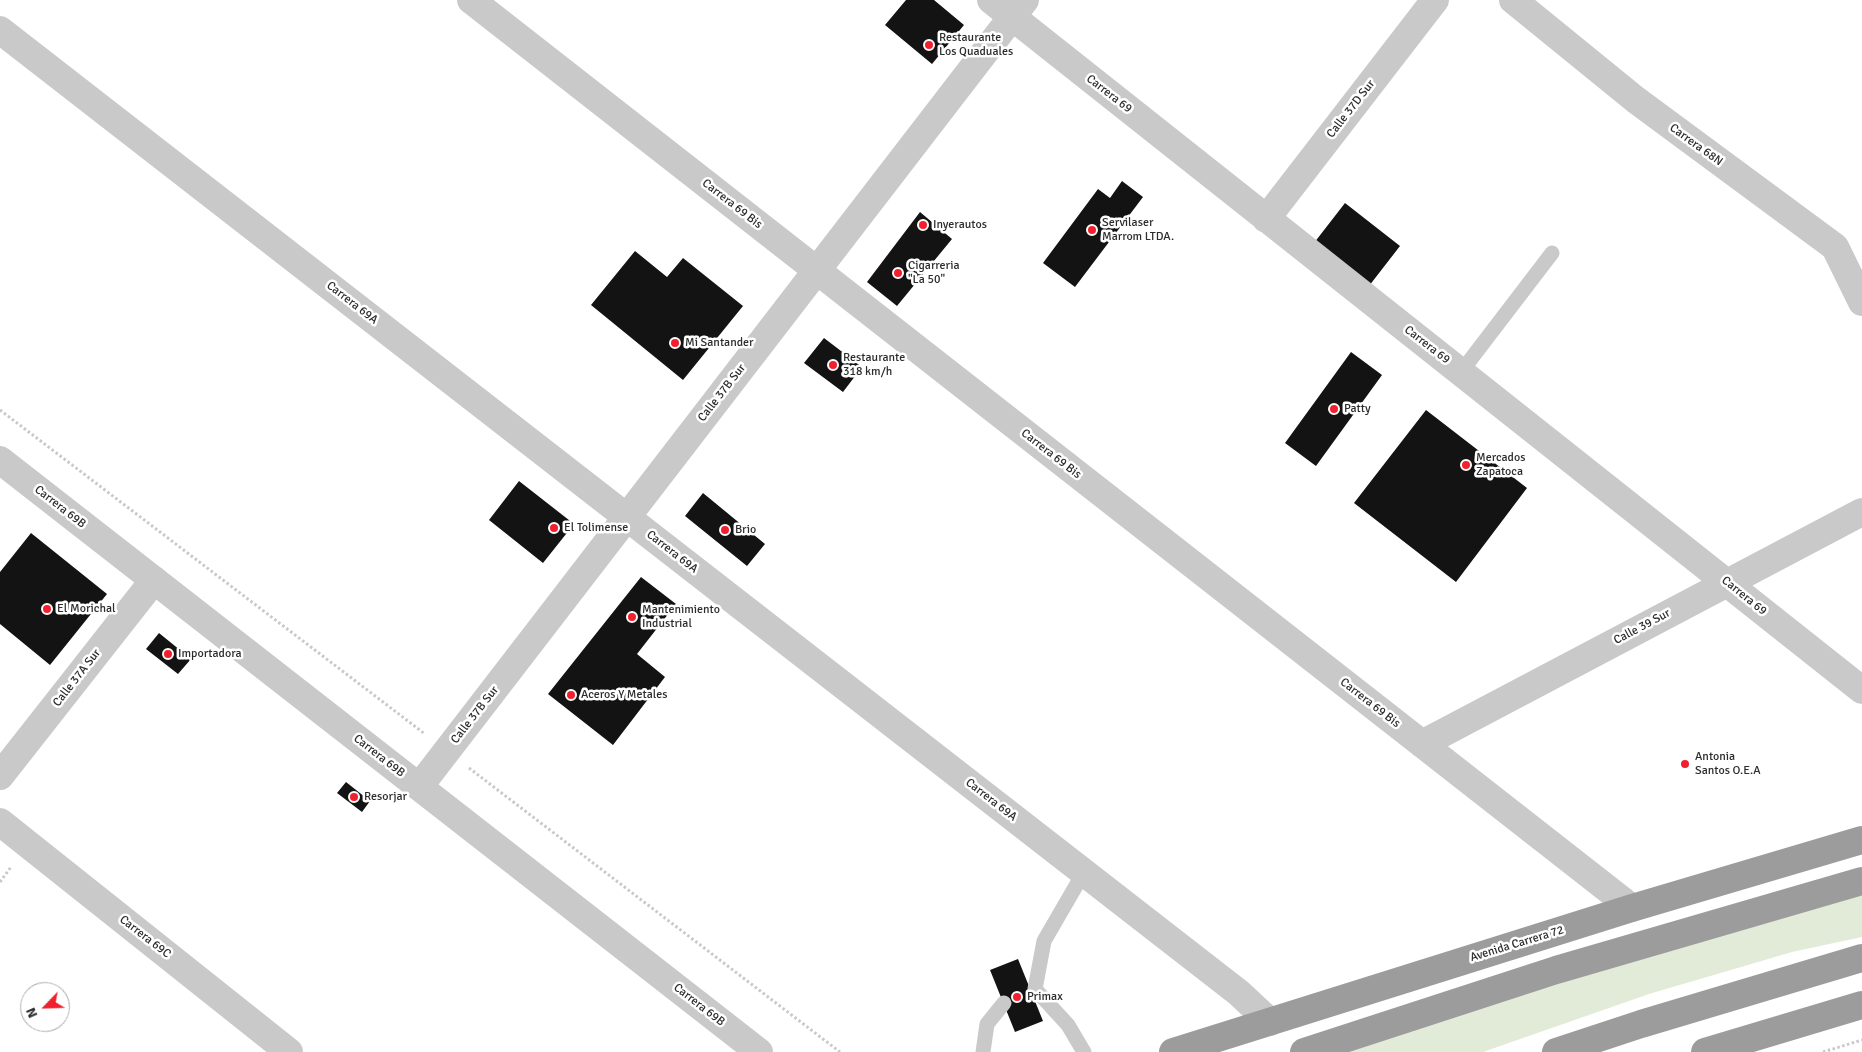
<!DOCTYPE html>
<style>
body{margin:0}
#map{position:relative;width:1862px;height:1052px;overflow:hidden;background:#fff;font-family:Signika,sans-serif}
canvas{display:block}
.north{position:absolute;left:20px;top:982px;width:50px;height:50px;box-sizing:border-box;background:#fff;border:1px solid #ababab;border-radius:50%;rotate:246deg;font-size:14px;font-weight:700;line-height:20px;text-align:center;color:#2c2c2c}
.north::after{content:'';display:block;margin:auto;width:18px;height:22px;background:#f1202f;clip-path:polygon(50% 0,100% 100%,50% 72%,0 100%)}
</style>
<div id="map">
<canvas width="1862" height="1052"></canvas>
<div class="north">N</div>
</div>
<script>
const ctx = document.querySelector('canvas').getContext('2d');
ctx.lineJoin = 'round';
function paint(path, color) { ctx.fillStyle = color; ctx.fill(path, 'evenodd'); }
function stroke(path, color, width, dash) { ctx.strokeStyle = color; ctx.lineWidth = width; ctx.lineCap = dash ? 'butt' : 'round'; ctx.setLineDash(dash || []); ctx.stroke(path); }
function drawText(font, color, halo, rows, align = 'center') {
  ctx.font = font + ' Signika,sans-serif'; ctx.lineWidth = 5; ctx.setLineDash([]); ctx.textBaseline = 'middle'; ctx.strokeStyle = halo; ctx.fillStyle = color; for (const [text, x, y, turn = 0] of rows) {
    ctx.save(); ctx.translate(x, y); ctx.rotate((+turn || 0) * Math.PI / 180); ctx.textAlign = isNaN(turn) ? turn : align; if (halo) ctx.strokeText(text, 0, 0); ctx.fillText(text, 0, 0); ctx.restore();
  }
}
paint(new Path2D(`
 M 1862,891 L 1862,937 L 1792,952 L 1649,994 L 1483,1052 L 1344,1052 L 1634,956 Z`), '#e2ebd8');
paint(new Path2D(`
 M 906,0 L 934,0 L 964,25 L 932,64 L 885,25 Z
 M 1122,181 L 1143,197 L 1075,287 L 1043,263 L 1098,189 L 1110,198 Z
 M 1345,203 L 1400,246 L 1369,286 L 1314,243 Z
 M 920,212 L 952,239 L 897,306 L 867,282 Z
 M 635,251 L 667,277 L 683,258 L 743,306 L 683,380 L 591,305 Z
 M 824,338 L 862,367 L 843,392 L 804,363 Z
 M 1351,352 L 1382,375 L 1316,466 L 1285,443 Z
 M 1426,410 L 1527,488 L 1456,582 L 1354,503 Z
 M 519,481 L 574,524 L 543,563 L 489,520 Z
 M 703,493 L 765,544 L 747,566 L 685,516 Z
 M 31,533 L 107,594 L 50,665 L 0,624 L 0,572 Z
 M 641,577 L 676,604 L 637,654 L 665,677 L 613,745 L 548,694 Z
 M 159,633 L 191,659 L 178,674 L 146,649 Z
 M 346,782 L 370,801 L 362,812 L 337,793 Z
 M 1018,959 L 1043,1021 L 1015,1032 L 990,970 Z`), '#131313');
stroke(new Path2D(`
 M 0,410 L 425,734
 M 469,768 L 840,1052
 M 0,882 L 11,867
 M 1823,1052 L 1862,1040`), '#c9c9c9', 3, [2.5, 2.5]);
stroke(new Path2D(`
 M 1461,372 L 1552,253
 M 1035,989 L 1044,941 L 1084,872
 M 1035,989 L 1068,1025 L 1084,1052
 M 983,1052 L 987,1024 L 1004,1003`), '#c9c9c9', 15);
stroke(new Path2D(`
 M 471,0 L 1632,908
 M 991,0 L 1862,690
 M 1513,0 L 1636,100 L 1835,247 L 1862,302
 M 0,30 L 1239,993 L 1270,1022
 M 1266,219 L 1435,0
 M 1422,744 L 1862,512
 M 0,776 L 154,580
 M 0,822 L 289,1052`), '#c9c9c9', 28);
stroke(new Path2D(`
 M 0,460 L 759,1052
 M 419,787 L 1025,0`), '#c9c9c9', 28);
stroke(new Path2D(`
 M 1173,1052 L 1632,908 L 1862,840
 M 1304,1052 L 1556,970 L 1862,881
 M 1556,1052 L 1641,1024 L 1862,958
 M 1705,1052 L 1862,1005`), '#9c9c9c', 28);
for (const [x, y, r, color] of [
 [929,45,5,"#f1202f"],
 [923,225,5,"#f1202f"],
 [1092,230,5,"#f1202f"],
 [898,273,5,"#f1202f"],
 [675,343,5,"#f1202f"],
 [833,365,5,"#f1202f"],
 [1334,409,5,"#f1202f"],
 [1466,465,5,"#f1202f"],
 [554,528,5,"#f1202f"],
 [725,530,5,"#f1202f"],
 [47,609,5,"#f1202f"],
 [632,617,5,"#f1202f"],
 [168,654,5,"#f1202f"],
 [571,695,5,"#f1202f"],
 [1685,764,5,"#f1202f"],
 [354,797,5,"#f1202f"],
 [1017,997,5,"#f1202f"]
]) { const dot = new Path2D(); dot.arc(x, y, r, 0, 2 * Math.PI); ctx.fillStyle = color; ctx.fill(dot); stroke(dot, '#fff', 2); }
drawText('12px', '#2c2c2c', '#fff', [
 ["Restaurante",939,38],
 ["Los Quaduales",939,52],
 ["Servilaser",1102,223],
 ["Marrom LTDA.",1102,237],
 ["Inyerautos",933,225],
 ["Cigarreria",908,266],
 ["\"La 50\"",908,280],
 ["Mi Santander",685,343],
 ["Restaurante",843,358],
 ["318 km/h",843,372],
 ["Patty",1344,409],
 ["Mercados",1476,458],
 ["Zapatoca",1476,472],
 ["El Tolimense",564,528],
 ["Brio",735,530],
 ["El Morichal",57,609],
 ["Mantenimiento",642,610],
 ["Industrial",642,624],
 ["Importadora",178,654],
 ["Aceros Y Metales",581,695],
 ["Antonia",1695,757],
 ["Santos O.E.A",1695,771],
 ["Resorjar",364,797],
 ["Primax",1027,997]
], 'left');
drawText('12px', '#2c2c2c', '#fff', [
 ["Carrera 69",1109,94,38],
 ["Calle 37D Sur",1351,109,-52],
 ["Carrera 68N",1696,145,36],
 ["Carrera 69 Bis",732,204,38],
 ["Carrera 69A",352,303,38],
 ["Carrera 69",1427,345,38],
 ["Calle 37B Sur",722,393,-52],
 ["Carrera 69 Bis",1051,454,38],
 ["Carrera 69B",60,507,38],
 ["Carrera 69A",672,552,38],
 ["Carrera 69",1744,596,39],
 ["Calle 39 Sur",1642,627,-28],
 ["Calle 37A Sur",77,678,-52],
 ["Carrera 69 Bis",1370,703,38],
 ["Calle 37B Sur",475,715,-52],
 ["Carrera 69B",379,756,38],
 ["Carrera 69A",991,800,38],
 ["Carrera 69C",145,937,38],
 ["Avenida Carrera 72",1517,944,-17],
 ["Carrera 69B",699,1005,38]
]);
</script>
